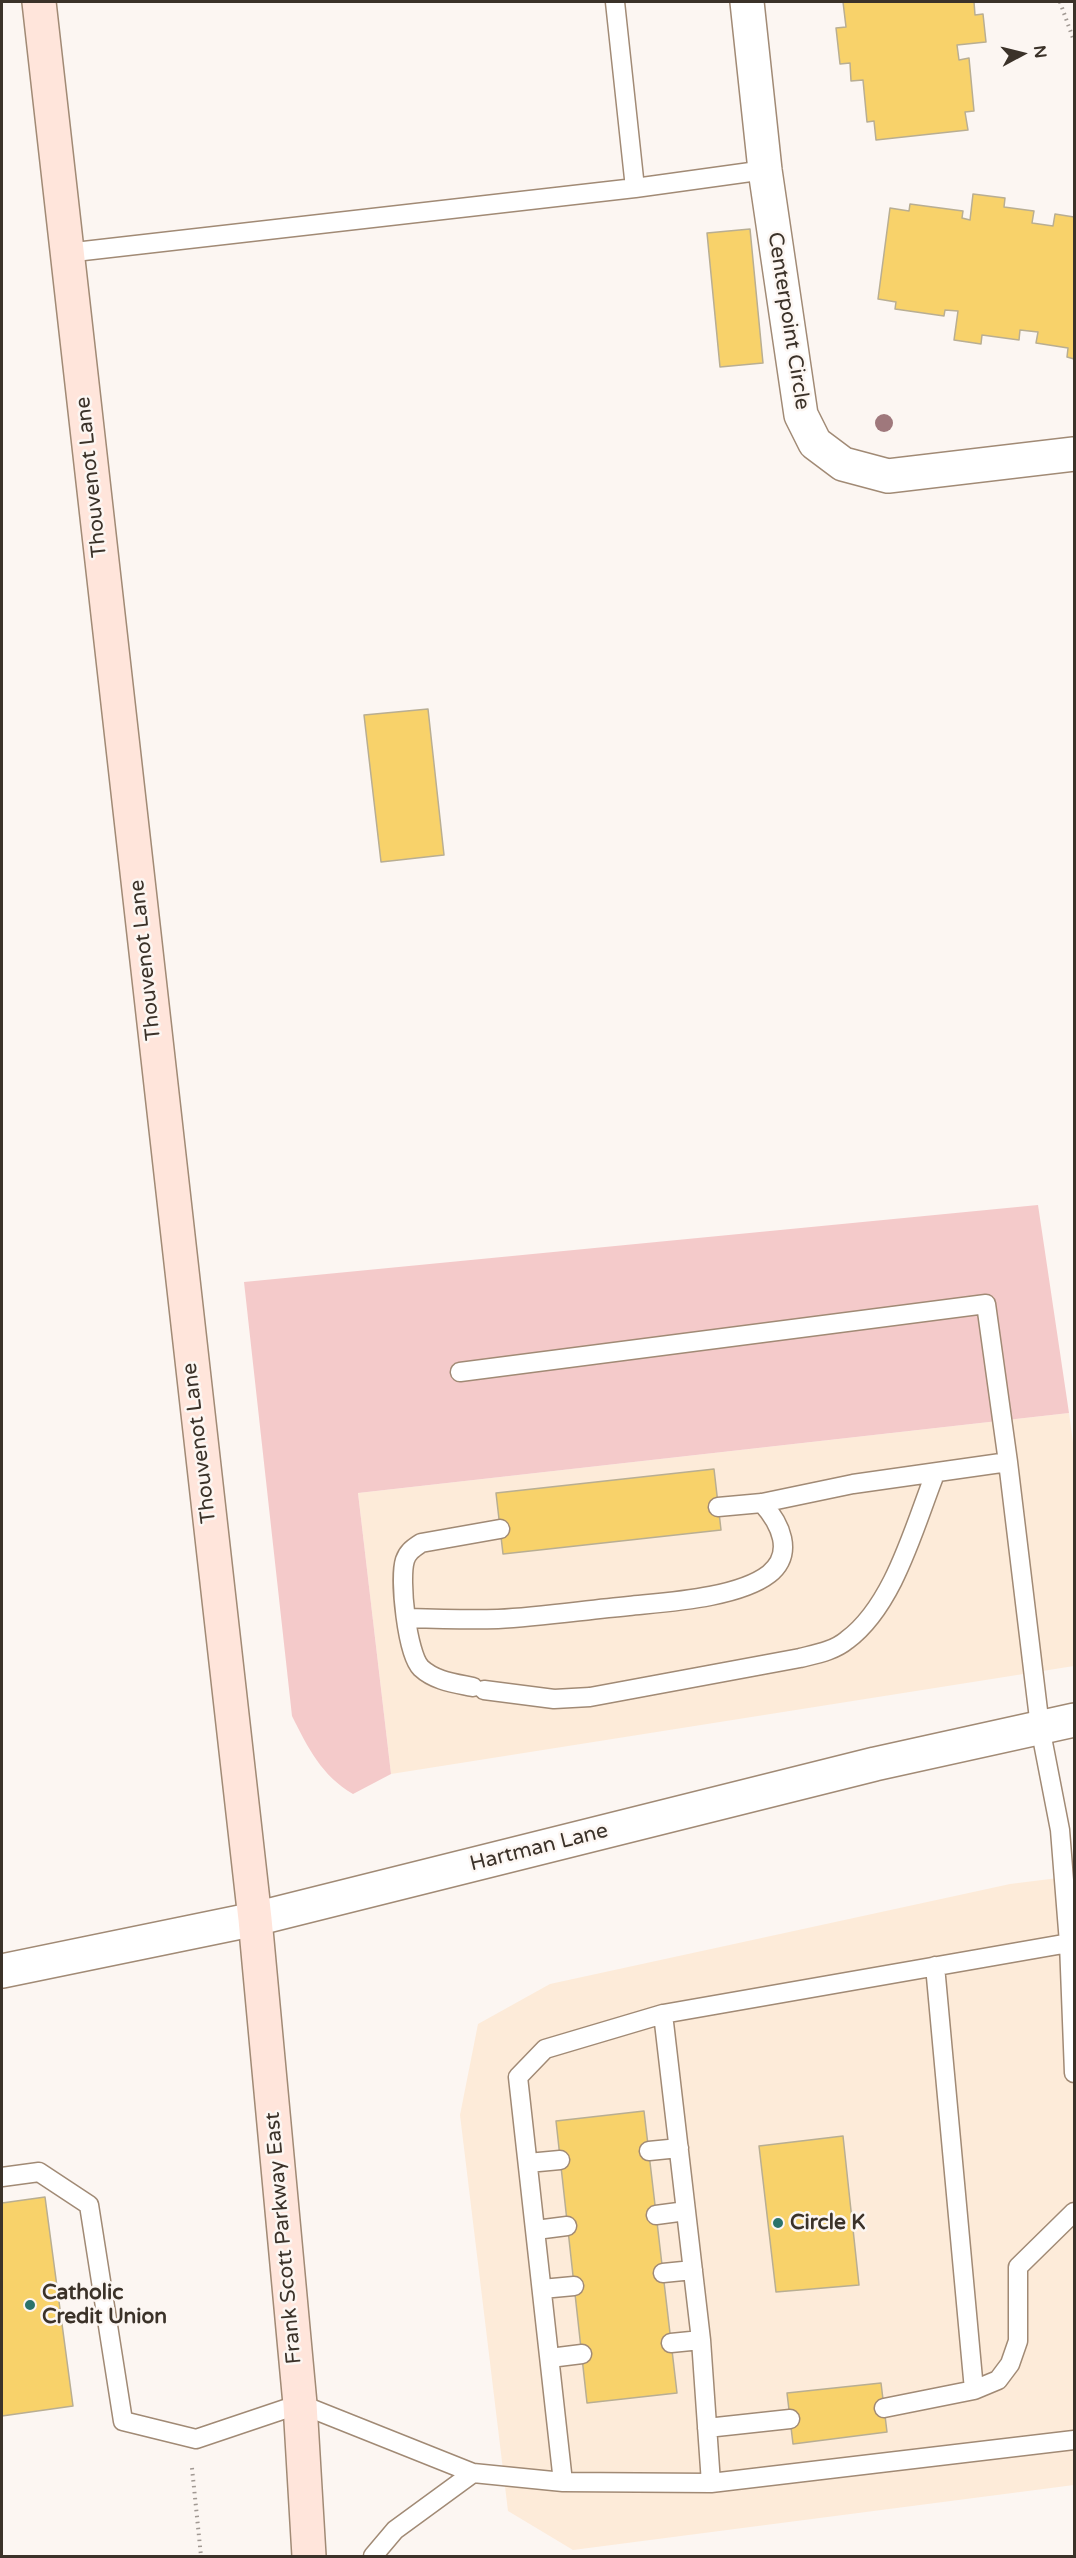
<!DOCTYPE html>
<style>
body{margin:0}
#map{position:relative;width:1076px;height:2558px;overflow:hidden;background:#fcf6f2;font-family:"Varela Round",sans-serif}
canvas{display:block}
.frame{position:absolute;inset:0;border:3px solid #3b3229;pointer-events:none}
.north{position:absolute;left:992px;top:24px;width:60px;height:60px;-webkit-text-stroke:4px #fcf6f2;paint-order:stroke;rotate:83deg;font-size:16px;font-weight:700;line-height:24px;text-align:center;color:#3b3229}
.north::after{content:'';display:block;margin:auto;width:21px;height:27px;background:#3b3229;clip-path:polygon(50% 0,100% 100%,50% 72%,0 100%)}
</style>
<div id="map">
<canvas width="1076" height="2558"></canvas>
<div class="frame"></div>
<div class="north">N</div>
</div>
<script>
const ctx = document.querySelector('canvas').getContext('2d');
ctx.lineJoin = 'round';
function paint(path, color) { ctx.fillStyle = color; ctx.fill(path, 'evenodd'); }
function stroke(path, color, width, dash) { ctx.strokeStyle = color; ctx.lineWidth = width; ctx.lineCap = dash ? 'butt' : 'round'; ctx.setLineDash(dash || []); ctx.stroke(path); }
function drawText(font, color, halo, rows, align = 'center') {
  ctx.font = font + ' "Varela Round",sans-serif'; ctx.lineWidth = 5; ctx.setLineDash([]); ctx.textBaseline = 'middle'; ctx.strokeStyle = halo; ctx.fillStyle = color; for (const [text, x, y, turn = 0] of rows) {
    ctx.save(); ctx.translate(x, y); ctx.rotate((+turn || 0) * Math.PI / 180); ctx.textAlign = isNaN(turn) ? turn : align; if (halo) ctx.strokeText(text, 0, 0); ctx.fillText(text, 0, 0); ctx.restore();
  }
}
paint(new Path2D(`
 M 1069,1413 L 1074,1450 L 1074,1666 L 391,1774 L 358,1493 Z
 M 1074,1876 L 1074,2485 L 573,2550 L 508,2511 L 460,2115 L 478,2024 L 550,1984 L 1010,1884 Z`), '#fdebd9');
paint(new Path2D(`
 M 1038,1205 L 1069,1413 L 358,1493 L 391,1774 L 353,1794 C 322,1776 308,1748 292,1716 L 244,1282 Z`), '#f4caca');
const building = new Path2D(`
 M 843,2 L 974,2 L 975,15 L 983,14 L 986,42 L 957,45 L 959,60 L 969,58 L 974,111 L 965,112 L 968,130 L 876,140 L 874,121 L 867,122 L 863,80 L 851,81 L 850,63 L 840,64 L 836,28 L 846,27 Z
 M 973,194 L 1005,198 L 1004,207 L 1034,211 L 1032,223 L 1053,226 L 1055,214 L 1074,217 L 1074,359 L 1067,357 L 1068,348 L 1036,343 L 1038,332 L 1020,330 L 1019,340 L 982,335 L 981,344 L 954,340 L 958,311 L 945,310 L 944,316 L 895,309 L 896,302 L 878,299 L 890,208 L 909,211 L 910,204 L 963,211 L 962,218 L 970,220 Z
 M 750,229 L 763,363 L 720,367 L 707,233 Z
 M 428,709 L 444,855 L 381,862 L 364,715 Z
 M 714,1469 L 721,1530 L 503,1554 L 496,1493 Z
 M 644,2111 L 677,2393 L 587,2403 L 556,2121 Z
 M 843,2136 L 859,2285 L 776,2292 L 759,2146 Z
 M 45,2197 L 73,2406 L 2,2416 L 2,2203 Z
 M 881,2383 L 887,2432 L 793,2444 L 787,2393 Z`);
paint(building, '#f8d26a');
stroke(building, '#b9ae92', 1.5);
const service = new Path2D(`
 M 615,2 L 635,188
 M 66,253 L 635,188 L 765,170
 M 460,1372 L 986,1304 L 1008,1462
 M 718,1507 L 762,1503 L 853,1484 L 1008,1462 L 1040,1727 L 1060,1830 L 1069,1943
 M 407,1618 C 437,1619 467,1620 498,1619 C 541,1617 585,1610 629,1606 C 667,1602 738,1598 769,1574 C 795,1553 780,1523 762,1503
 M 473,1687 C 454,1683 435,1681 421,1668 C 407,1654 399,1579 405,1560 C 408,1551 414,1548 421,1543 L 500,1529
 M 484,1690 L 554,1699 L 590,1697 L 800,1658 C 816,1654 834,1651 847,1640 C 894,1605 914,1527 935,1474
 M 935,1966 L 974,2390
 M 663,2014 L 1069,1943 L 1074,2073
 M 649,2151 L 679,2148
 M 528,2163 L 560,2160
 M 2,2177 L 39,2172 L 89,2205 L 123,2421 L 196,2439 L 300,2404 L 473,2473 L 563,2482 L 711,2483 L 701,2340 L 663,2014 L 545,2049 L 518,2077 L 563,2482
 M 656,2215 L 686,2211
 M 536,2230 L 567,2226
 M 663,2273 L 693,2270
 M 542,2289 L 574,2286
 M 671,2343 L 701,2340
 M 550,2358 L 582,2354
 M 884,2408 L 974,2390 L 998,2380 L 1010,2364 L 1018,2341 L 1018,2267 L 1074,2212
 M 707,2428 L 790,2419
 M 711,2483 L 1074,2440
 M 373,2556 L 395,2530 L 473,2473`);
const minor = new Path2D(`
 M 747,2 L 765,170 L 801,415 L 815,443 L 843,464 L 888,476 L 1074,454`);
const tertiary = new Path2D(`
 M 2,1971 L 255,1919 L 875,1764 L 1074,1720`);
const secondary = new Path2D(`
 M 39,2 L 255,1919 L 300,2404 L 309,2556`);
stroke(service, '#a18a75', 21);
stroke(minor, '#a18a75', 36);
stroke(tertiary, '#a18a75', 36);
stroke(secondary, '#a18a75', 36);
stroke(new Path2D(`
 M 1060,2 L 1074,41
 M 192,2468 L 201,2556`), '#a19993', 4, [1.5, 4.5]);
stroke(service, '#fff', 18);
stroke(minor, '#fff', 33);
stroke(tertiary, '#fff', 33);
stroke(secondary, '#ffe5db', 33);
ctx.fillStyle = '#9f787c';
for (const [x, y] of [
 [884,423]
]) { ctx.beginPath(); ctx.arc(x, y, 9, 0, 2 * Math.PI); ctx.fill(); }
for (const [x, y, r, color] of [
 [778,2223,6,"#2b736b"],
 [30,2305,6,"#2b736b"]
]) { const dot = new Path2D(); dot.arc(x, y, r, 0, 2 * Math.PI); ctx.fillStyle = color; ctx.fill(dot); stroke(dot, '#fcf6f2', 2); }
drawText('21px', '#3b3229', '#fcf6f2', [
 ["Centerpoint Circle",788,321,81],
 ["Thouvenot Lane",92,477,-96],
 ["Thouvenot Lane",146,960,-96],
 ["Thouvenot Lane",200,1443,-97],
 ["Hartman Lane",539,1848,-14],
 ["Frank Scott Parkway East",284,2238,-95]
]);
drawText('bold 21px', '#3b3229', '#fcf6f2', [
 ["Circle K",790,2223],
 ["Catholic",42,2293],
 ["Credit Union",42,2317]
], 'left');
</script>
